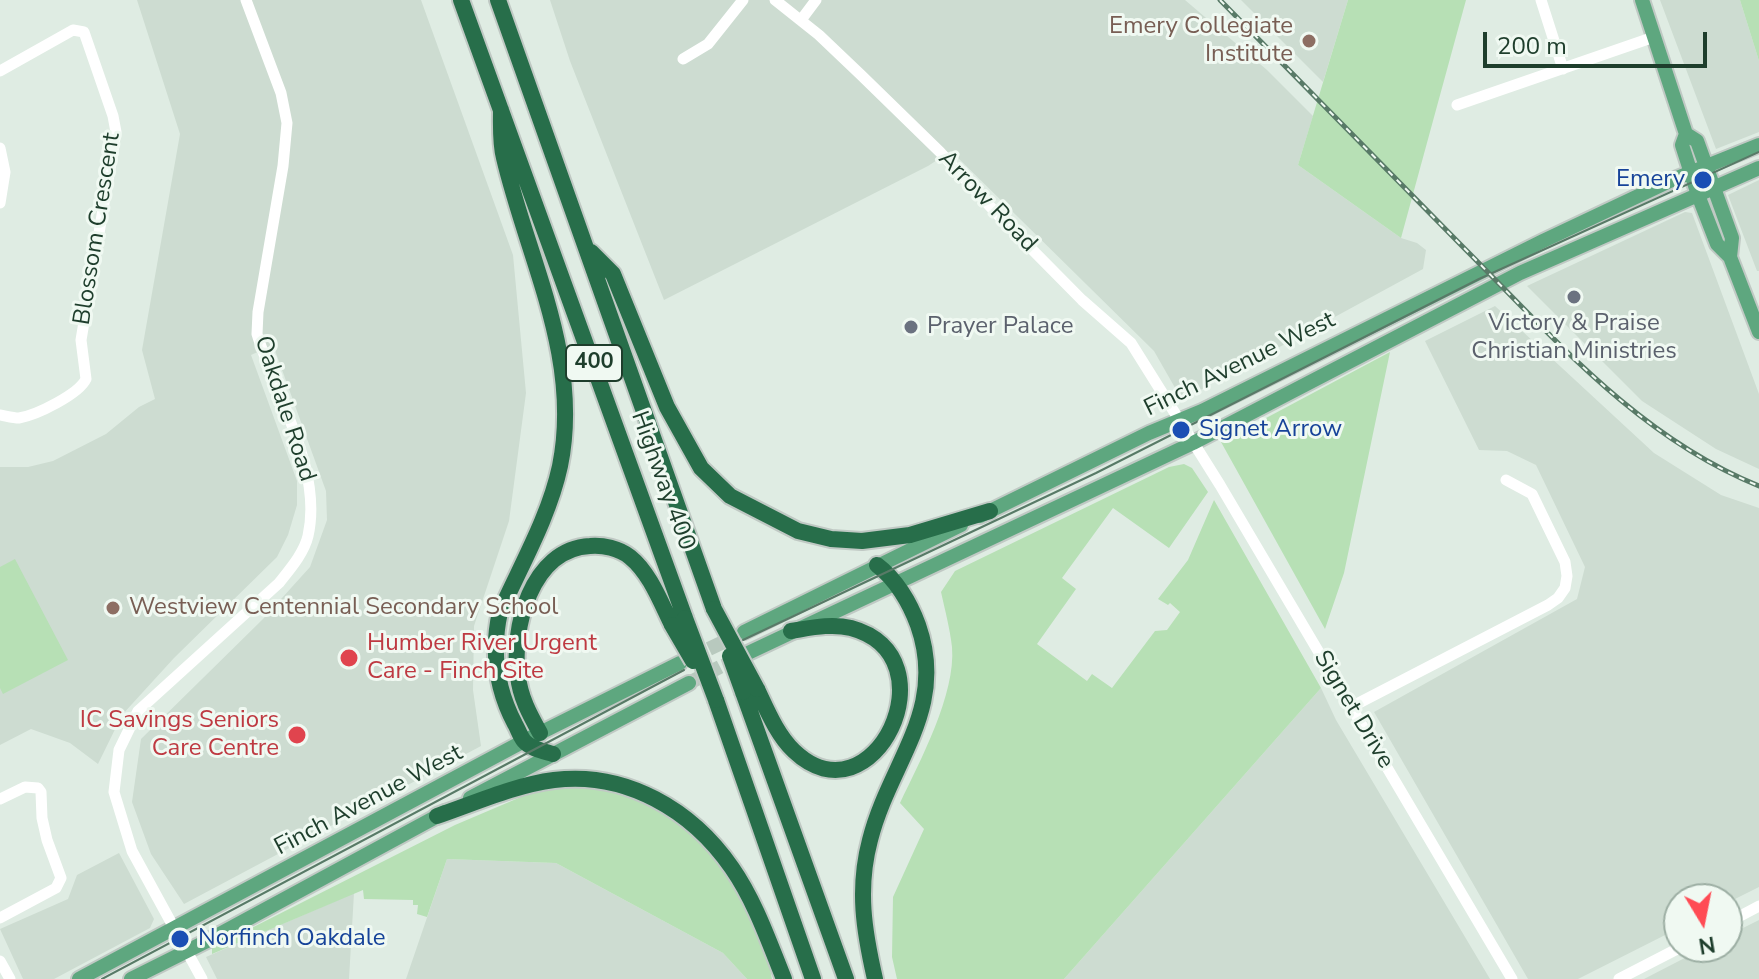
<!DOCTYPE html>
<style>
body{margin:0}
#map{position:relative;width:1759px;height:979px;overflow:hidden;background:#dfece3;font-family:"Nunito Sans",sans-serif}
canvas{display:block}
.north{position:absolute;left:1663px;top:883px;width:80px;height:80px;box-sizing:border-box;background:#f0f9f2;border:2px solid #9caea3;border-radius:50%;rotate:170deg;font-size:22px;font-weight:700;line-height:32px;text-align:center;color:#1e3e2c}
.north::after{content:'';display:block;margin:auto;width:28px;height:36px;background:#ff4b54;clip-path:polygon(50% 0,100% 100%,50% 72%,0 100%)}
.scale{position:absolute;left:1483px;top:32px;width:224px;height:36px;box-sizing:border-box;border:4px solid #1e3e2c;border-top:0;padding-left:10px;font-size:24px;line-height:28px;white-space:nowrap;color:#1e3e2c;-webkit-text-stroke:6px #f0f9f2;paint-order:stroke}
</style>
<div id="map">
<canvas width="1759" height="979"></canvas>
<div class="north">N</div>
<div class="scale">200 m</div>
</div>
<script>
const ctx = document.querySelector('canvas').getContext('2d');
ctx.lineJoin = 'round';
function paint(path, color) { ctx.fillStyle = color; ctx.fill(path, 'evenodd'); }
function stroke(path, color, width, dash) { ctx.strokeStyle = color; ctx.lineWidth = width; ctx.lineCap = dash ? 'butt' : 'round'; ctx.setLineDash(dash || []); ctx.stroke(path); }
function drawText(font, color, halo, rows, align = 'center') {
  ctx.font = font + ' "Nunito Sans",sans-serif'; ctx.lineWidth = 6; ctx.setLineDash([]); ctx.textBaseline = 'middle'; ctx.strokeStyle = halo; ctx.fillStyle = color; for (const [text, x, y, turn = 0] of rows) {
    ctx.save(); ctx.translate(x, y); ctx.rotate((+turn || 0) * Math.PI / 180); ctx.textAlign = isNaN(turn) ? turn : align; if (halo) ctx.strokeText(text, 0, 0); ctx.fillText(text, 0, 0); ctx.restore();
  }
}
paint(new Path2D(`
 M 137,0 L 421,0 L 513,255 L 526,393 L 509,521 L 474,626 L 473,690 L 481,746 L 184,904 L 151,854 L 132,802 L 141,739 L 263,619 L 310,567 L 327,520 L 326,491 L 273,345 L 251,355 L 297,481 L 297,505 L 288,535 L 277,557 L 174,658 L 122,715 L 98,764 L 70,743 L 31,729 L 0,745 L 0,467 L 28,467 L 53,461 L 106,434 L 139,407 L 155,399 L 142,350 L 180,134 Z
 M 550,0 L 1185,0 L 1267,70 L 1313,116 L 1298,165 L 1401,238 L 1417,243 L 1426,250 L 1423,269 L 1182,400 L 1154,351 L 951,151 L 928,166 L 664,300 L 570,61 Z
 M 1241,0 L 1348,0 L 1323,82 Z
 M 1660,0 L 1740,0 L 1759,61 L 1759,132 L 1716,149 Z
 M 1759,180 L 1759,271 L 1757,271 L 1728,195 Z
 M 1685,212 L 1692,213 L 1759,394 L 1759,469 L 1716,449 L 1642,401 L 1527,286 Z
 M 1495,306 L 1654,453 L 1721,495 L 1759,508 L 1759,887 L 1727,903 L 1727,899 L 1679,899 L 1679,928 L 1578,979 L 1528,979 L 1374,712 L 1577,599 L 1585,567 L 1536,465 L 1507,451 L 1479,450 L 1425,341 Z
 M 1321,688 L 1336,720 L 1490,979 L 1064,979 Z
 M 119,853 L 154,919 L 150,928 L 54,979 L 23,979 L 0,929 L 68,899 L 77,875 Z
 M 447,859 L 556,863 L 723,953 L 747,979 L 406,979 Z
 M 354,893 L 349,979 L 217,979 L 206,957 Z
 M 1759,920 L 1759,979 L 1644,979 L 1706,947 L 1727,947 L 1727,936 Z`), '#cddcd1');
paint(new Path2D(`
 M 1348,0 L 1466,0 L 1401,238 L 1298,165 Z
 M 1740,0 L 1759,0 L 1759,61 Z
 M 1390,352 L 1344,573 L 1325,629 L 1221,442 Z
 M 1184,464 L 1192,468 L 1208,492 L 1169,548 L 1113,508 L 1062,578 L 1076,589 L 1037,644 L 1087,681 L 1092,674 L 1112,688 L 1155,631 L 1167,630 L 1180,612 L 1170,603 L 1168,605 L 1158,599 L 1188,560 L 1214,500 L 1321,688 L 1064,979 L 897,979 L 892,957 L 893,897 L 924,829 L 900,803 C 920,761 956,694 952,647 C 950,629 945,610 941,592 L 955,571 L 1169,467 Z
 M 15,559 L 68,660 L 3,694 L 0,688 L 0,567 Z
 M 581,784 C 616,790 645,796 674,817 C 715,845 766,930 772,979 L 747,979 L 723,953 L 556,863 L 447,859 L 427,917 L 417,914 L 418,905 L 413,905 L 413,900 L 364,899 L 363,890 L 212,954 L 212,948 L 455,825 L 542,788 Z`), '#b7e0b5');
stroke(new Path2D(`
 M 690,658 L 740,634
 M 689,683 L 739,657`), '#b8c9be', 14, [14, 7]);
const major = new Path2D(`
 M 1642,0 L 1686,134 L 1682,145 L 1698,195 L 1717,244 L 1730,257 L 1759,332
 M 1686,134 L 1697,141 L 1732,238 L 1730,257
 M 980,516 L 1149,433 L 1202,411 L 1543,241 L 1672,180 L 1759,145
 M 744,632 L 961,525
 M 748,653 L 1193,443 L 1520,273 L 1759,168
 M 470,798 L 689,683
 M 79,979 L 524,741 L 680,663
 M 131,979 L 207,941 L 445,812`);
const highway = new Path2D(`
 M 461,0 L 685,618
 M 498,0 L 714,609
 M 501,110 C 501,126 500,143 504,158 C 528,260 582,358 560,466 C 549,517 521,565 500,612 C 491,652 496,688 515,724 C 518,729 520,736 524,741 C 531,749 543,751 553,754
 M 591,252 L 613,274 L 667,407 L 701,468 L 730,496 L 798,531 L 831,539 L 862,541 L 910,535 L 990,511
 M 757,689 C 767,710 777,735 794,751 C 873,826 955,656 851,628 C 831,623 810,628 791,631
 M 743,692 L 846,979
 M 716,700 L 813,979
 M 540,733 C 530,715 520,697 518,676 C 511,629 531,549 590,546 C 603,545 619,548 630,557 C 650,573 661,603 672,625
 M 437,816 C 475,803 515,785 554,780 C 626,771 692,810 732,868 C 755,901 769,942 784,979
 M 875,979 C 864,931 857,889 870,840 C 890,761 948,710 918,625 C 910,603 896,579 877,565`);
stroke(major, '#c0c9c4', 18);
stroke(highway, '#c0c9c4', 20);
stroke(new Path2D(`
 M 775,0 L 819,35 L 861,75 L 940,152 L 998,215 L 1082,300 L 1131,343 L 1220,485 L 1512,979
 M 1541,0 L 1563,69
 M 801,20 L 816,0
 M 683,59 L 708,44 L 743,0
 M 0,71 L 73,30 L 84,32 L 113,116 L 116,132 L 81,340 L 86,379 C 79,394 37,415 19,418 C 13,418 6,416 0,415
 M 1457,105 L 1654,37
 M 0,148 L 5,172 L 0,203
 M 1351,707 L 1548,605 L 1558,598 L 1565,588 L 1567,576 L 1565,562 L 1532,494 L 1506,480
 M 0,799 L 25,787 L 38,788 L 41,792 L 42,818 L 47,840 L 61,878 L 56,888 L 0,918
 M 1727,923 L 1759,906
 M 0,961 L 10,979
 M 202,979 L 132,851 L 114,792 L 119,750 L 138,711 L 279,583 C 290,569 304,553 308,536 C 323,470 276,397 257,334 L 258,312 L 283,166 L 287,123 L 281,93 L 246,0
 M 1619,979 L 1681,947`), '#fff', 11);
stroke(major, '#5ea77f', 14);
stroke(highway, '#276e4a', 16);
stroke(new Path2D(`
 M 743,640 L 1096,473 L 1479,279 L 1759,152
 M 102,979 L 684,670`), '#587a67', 2);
const rail = new Path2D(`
 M 1220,0 C 1301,82 1382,165 1463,247 C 1553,337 1638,437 1759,486`);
stroke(rail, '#587a67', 5);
stroke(rail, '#f0f9f2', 2, [6]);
const highwayBridge = new Path2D(`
 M 714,609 L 757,689
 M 685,618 L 716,700
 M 672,625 L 693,661
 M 730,656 L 743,692`);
stroke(highwayBridge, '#c0c9c4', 20, []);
stroke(highwayBridge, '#276e4a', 16);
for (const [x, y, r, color] of [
 [1309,41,8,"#8d6e63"],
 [1703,180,10,"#1a4fb4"],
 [1574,297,8,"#6b7280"],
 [911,327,8,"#6b7280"],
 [1181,430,10,"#1a4fb4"],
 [113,608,8,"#8d6e63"],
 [349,658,10,"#e0444e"],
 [297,735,10,"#e0444e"],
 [180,939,10,"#1a4fb4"]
]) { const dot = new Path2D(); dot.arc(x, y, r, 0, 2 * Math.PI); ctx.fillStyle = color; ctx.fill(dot); stroke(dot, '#f0f9f2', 3); }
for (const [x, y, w] of [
 [594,363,56]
]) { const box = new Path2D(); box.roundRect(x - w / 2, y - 18, w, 36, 6); ctx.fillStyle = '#f0f9f2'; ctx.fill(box); stroke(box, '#1e3e2c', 2); }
drawText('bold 22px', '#1e3e2c', null, [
 ["400",594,363]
]);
drawText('24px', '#785e54', '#f0f9f2', [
 ["Emery Collegiate",1293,27],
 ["Institute",1293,55],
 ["Westview Centennial Secondary School",129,608,"left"]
], 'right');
drawText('24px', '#164399', '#f0f9f2', [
 ["Emery",1685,180,"right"],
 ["Signet Arrow",1199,430],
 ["Norfinch Oakdale",198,939]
], 'left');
drawText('24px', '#1e3e2c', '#f0f9f2', [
 ["Arrow Road",987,202,46],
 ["Blossom Crescent",98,229,-81],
 ["Finch Avenue West",1240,365,-26],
 ["Oakdale Road",284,409,72],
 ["Highway 400",662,481,70],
 ["Signet Drive",1353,710,59],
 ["Finch Avenue West",369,801,-28]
]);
drawText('24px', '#5b616d', '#f0f9f2', [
 ["Victory & Praise",1574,324],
 ["Christian Ministries",1574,352],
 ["Prayer Palace",927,327,"left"]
]);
drawText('24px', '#be3a42', '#f0f9f2', [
 ["Humber River Urgent",367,644],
 ["Care - Finch Site",367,672],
 ["IC Savings Seniors",279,721,"right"],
 ["Care Centre",279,749,"right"]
], 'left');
</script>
